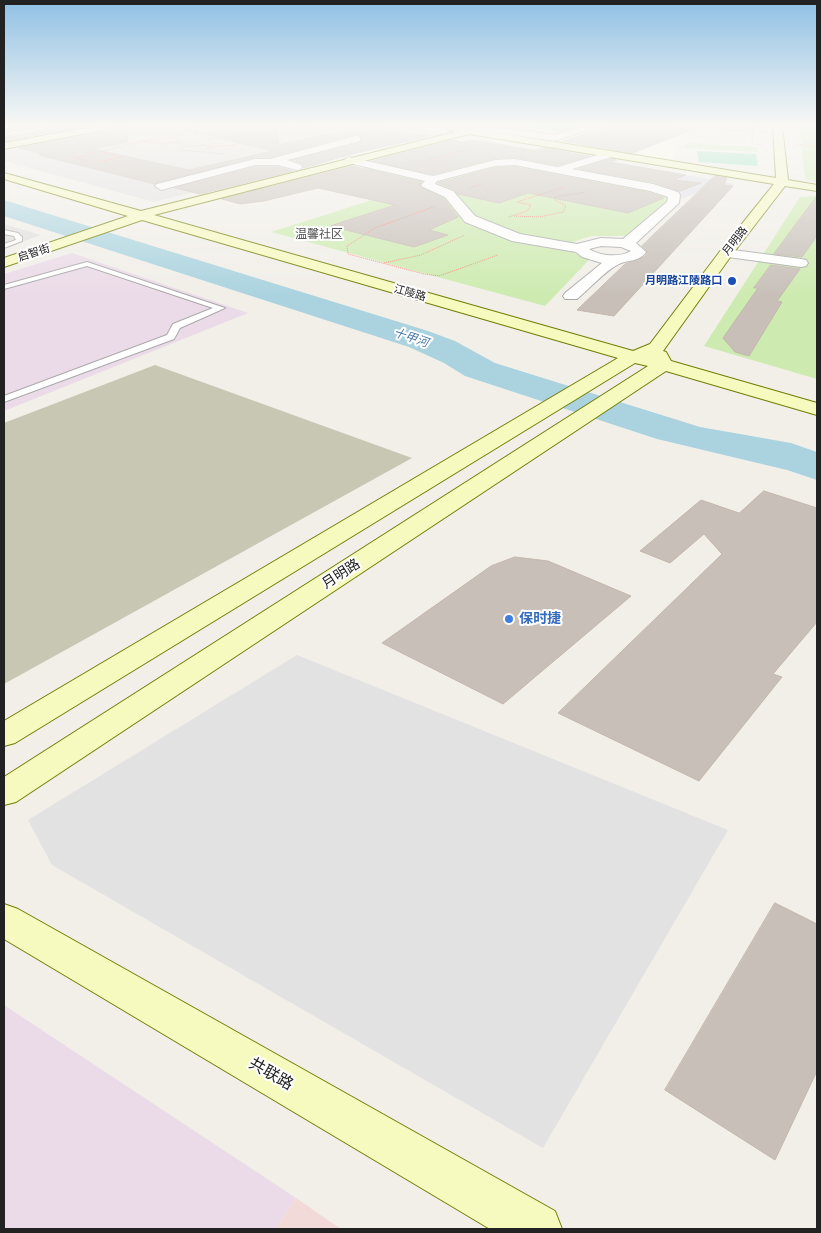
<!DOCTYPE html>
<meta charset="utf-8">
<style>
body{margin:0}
#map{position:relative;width:821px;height:1233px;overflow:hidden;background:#f2efe9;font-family:Raleway,sans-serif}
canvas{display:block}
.frame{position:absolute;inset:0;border:5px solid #222;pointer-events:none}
</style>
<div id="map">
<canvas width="821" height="1233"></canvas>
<div class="frame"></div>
</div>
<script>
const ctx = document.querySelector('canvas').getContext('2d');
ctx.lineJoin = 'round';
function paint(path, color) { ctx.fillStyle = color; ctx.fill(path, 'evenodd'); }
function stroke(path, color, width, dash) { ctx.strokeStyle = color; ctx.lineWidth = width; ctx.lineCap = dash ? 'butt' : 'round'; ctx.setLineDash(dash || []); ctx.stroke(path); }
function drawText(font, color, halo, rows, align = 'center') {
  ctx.font = font + ' Raleway,"Noto Sans SC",sans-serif'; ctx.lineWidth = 4; ctx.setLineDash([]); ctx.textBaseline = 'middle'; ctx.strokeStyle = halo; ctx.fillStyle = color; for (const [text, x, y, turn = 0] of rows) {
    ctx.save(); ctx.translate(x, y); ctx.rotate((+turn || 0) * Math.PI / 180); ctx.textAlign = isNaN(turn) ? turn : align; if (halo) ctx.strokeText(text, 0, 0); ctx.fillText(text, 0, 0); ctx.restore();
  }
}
paint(new Path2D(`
 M 144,125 L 393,125 L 437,132 L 154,202 L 4,161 L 4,151 Z
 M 686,125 L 768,125 L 768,134 L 684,129 Z
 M 4,224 L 41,235 L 4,249 Z`), '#e0dfdf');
paint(new Path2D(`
 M 296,1198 L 341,1229 L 276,1229 Z`), '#f2dad9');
paint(new Path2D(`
 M 72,253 L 248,313 L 4,411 L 4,274 Z
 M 4,1005 L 296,1198 L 276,1229 L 4,1229 Z`), '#ebdbe8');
paint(new Path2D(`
 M 449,125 L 686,125 L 672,160 Z`), '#ffffe5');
paint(new Path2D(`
 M 155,365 L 412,458 L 4,684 L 4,423 Z`), '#c7c7b4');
paint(new Path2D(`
 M 799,125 L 817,125 L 817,182 L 805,179 Z
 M 475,139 L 686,175 L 654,188 L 674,195 L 636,236 L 591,236 L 570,243 L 568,250 L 589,260 L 545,306 L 271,232 L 375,199 L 306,182 Z
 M 688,143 L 758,147 L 757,152 L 684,148 Z
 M 817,196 L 817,379 L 704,346 L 800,197 Z`), '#cdebb0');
paint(new Path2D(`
 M 535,125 L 586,125 L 561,132 L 526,127 Z
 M 697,151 L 756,154 L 758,166 L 699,162 Z`), '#88e0be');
paint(new Path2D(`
 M 297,655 L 728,830 L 543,1148 L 52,865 L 28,820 Z`), '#e2e2e2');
paint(new Path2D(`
 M 686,175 L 735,184 L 733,186 L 710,184 L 699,192 L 673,202 L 674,195 L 653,188 Z`), '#dddde8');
paint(new Path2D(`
 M 4,200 L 428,331 L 455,341 L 495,363 L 700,427 L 791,443 L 817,452 L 817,480 L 787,470 L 657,439 L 465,376 L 444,363 L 409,347 L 4,216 Z`), '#aad3df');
paint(new Path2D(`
 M 804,141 L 817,141 L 817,143 L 805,143 Z`), '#aad3df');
const building = new Path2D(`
 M 23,125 L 48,125 L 4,132 L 4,128 Z
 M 65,125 L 93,125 L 4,141 L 4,138 L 63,127 Z
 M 121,125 L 127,125 L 128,142 L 92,149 L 189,170 L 273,151 L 195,132 L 196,125 L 277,125 L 279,145 L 366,126 L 430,136 L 348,155 L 304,168 L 302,163 L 293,160 L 361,142 L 361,136 L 356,134 L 270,157 L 255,157 L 155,184 L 39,155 L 44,154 L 19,148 L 114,130 Z
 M 616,125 L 653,125 L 691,130 L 633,153 L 563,141 Z
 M 453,140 L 462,142 L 471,140 L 534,151 L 543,148 L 589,156 L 558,165 L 515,157 L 495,158 L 433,174 L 373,161 Z
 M 611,159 L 616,160 L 610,162 L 686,175 L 674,180 L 701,183 L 680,191 L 654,182 L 580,169 Z
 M 353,166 L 421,182 L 419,185 L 422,188 L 444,199 L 458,217 L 429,230 L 448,235 L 414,247 L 330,226 L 395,205 L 318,188 L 264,201 L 240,204 L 222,199 Z
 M 255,167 L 278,167 L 293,171 L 200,194 L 175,188 Z
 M 515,167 L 650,193 L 664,198 L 628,213 L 528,193 L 499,203 L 458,194 L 454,189 L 438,183 L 495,168 Z
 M 715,176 L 727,178 L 724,185 L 733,186 L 614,316 L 577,310 L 625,264 L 644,257 L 648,252 L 642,246 Z
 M 817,196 L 817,236 L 802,257 L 774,254 Z
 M 771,265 L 800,269 L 777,301 L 782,302 L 749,356 L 735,352 L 723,338 L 758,288 L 754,288 Z
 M 764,491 L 817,508 L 817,622 L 773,674 L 782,677 L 699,781 L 558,713 L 722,554 L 704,534 L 670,563 L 640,551 L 701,500 L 739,513 Z
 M 515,557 L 548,561 L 631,596 L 503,704 L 382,643 L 491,566 Z
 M 775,903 L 817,924 L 817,1071 L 775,1160 L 665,1090 Z`);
paint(building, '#c7bfb8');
stroke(building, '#c4b6ab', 1);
const lane = new Path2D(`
 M 56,125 L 63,125 L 4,136 L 4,134 Z
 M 4,230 L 18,233 L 22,237 L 22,241 L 4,248 L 4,244 L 16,240 L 14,236 L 4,234 Z
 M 87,262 L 225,308 L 180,328 L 174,339 L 4,402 L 4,396 L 167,335 L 173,324 L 213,308 L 87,266 L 4,289 L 4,285 Z`);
const street = new Path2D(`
 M 462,125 L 483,125 L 554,135 L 590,125 L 604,125 L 554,141 L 467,128 Z
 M 356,136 L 360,137 L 360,141 L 287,160 L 301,165 L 302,167 L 301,169 L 297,170 L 278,165 L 255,165 L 161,190 L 155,186 L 157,184 L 255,159 L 270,159 Z
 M 611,151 L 616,154 L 615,156 L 572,169 L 653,184 L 678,192 L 680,195 L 679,203 L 636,243 L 646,252 C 638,263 627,259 617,265 C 604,272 589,289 577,299 L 565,299 L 563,296 L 565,293 L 602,263 L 582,257 L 576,252 L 512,241 L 465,222 L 445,197 L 423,187 L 421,185 L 425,181 L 345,162 L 344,160 L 349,157 L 433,176 L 495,160 L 515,159 L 558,167 ZM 515,165 L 650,191 L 668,197 L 667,202 L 623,239 L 601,238 L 577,244 L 520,234 L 475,216 L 453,191 L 435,184 L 437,181 L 495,166 ZM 601,246 L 621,247 L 631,251 C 619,258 601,256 589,249 Z
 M 726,249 L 801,259 L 806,260 L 808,263 L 806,266 L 801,267 L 721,256 L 719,253 L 721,250 Z`);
const secondary = new Path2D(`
 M 101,125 L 119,125 L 114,128 L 4,149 L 4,143 Z
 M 451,125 L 776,178 L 773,125 L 782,125 L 788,180 L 817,185 L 817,191 L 785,186 L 731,256 L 663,351 L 666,352 L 671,361 L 817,403 L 817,415 L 666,371 L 16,802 L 4,805 L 4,777 L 648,366 L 635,363 L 15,743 L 4,746 L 4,721 L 618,358 L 142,220 L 4,267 L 4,258 L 128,216 L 4,179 L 4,173 L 141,211 L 455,132 L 446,128 ZM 469,134 L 774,184 L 721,250 L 650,344 L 633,351 L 154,215 Z
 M 4,904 L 18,909 L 555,1211 L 562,1229 L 490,1229 L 4,939 Z`);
stroke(lane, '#a9a9a9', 2);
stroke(street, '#a9a9a9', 2);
stroke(secondary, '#707d05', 2);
stroke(new Path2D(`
 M 240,125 L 188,131 L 200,133 L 193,134 L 207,139 L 269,133 L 289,126 L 322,125
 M 242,125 L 244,125
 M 321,125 L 336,125 L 334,126 L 339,127
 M 753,125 L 752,144 L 762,145
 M 281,128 L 276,126 L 283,126
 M 168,137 L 182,141 L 161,144 L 142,141 Z
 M 171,137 L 184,135 L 176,133 L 188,131
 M 173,142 L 186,145
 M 796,144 L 817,147
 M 212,147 L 235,145 L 243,142
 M 207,149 L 212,147 L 205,145 L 181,147 L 181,150 L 225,154
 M 102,152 L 121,157 L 95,163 L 75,158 L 142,141
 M 425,161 L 475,148
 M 467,189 L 482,184
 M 436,206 L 375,228 L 347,246 L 348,254 L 424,274 L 439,276 L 498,255
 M 514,216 L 539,217 L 563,212 L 566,206 L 555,200 L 555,197 L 586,192
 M 509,217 L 527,211 L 531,205 L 517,202 L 564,187
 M 384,263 L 421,255 L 465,235`), '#fa8072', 1, [1, 1]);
paint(lane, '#fff');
paint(street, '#fff');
paint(secondary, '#f7fabf');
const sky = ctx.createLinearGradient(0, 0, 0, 297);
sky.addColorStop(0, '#8fc0e4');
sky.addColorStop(0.42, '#f9f8f5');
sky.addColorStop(1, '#f9f8f500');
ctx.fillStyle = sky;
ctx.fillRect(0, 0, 821, 297);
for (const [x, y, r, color] of [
 [732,281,5,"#1a4fb4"],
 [509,619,5,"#3f7fe0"]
]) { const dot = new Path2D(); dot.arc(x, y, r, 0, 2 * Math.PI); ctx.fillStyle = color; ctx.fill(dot); stroke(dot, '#fff', 2); }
drawText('11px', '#222', '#fff', [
 ["月明路",735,241,-52],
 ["启智街",34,253,-18],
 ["江陵路",410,293,16]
]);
drawText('bold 11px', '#164399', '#fff', [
 ["月明路江陵路口",722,281]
], 'right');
drawText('12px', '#555', '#fff', [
 ["温馨社区",319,234]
]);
drawText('italic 12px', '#4a7aab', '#fff', [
 ["十甲河",411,338,18]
]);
drawText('14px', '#222', '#fff', [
 ["月明路",341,574,-33]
]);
drawText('bold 14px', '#366cbe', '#fff', [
 ["保时捷",519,619]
], 'left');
drawText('16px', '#222', '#fff', [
 ["共联路",271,1074,30]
]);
</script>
